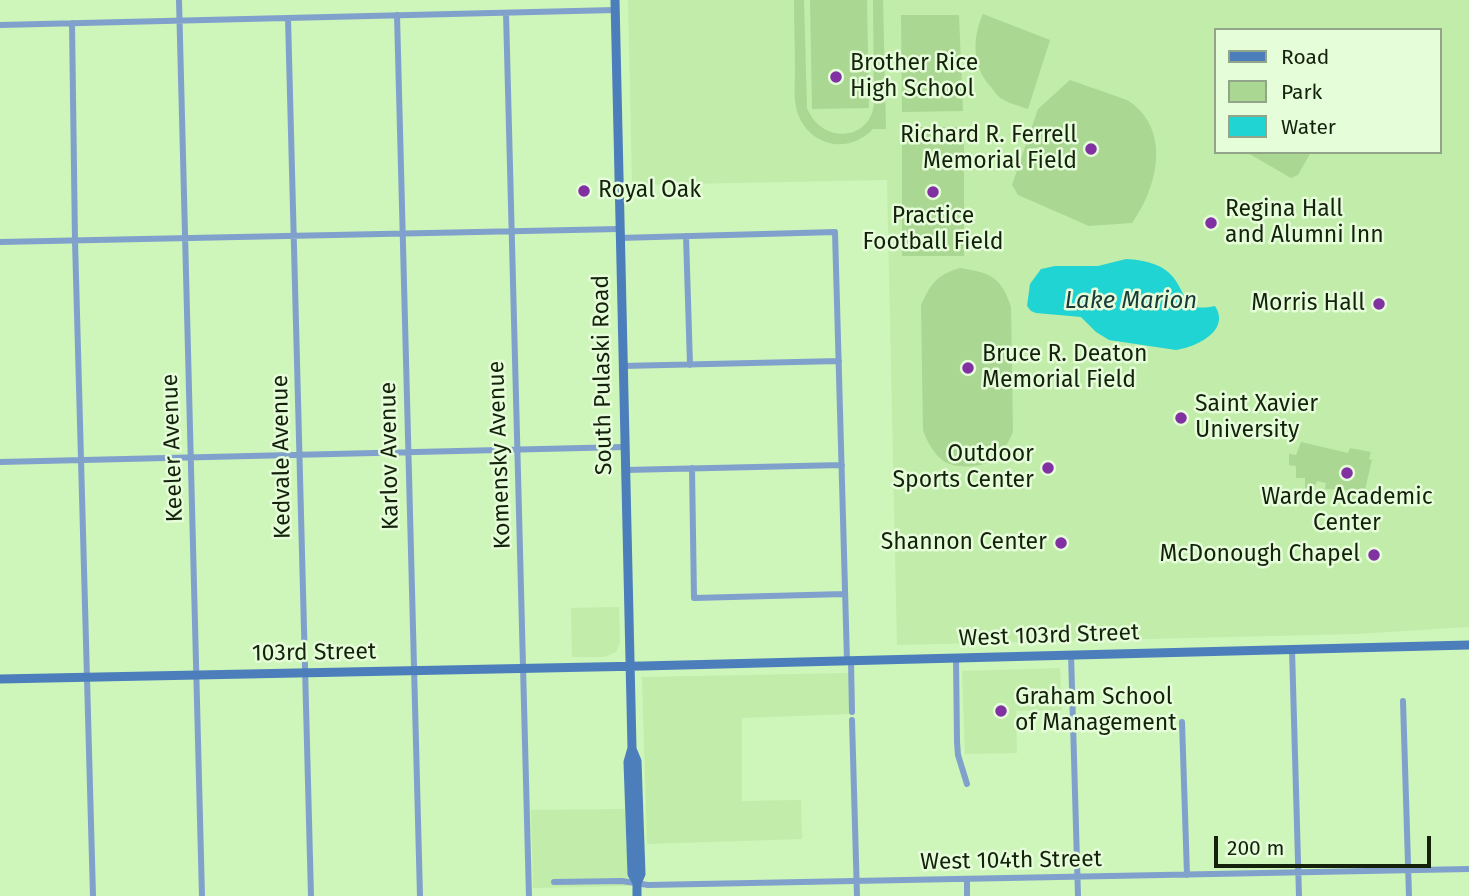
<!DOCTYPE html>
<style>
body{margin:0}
#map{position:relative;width:1469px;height:896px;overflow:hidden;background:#cef5ba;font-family:"Fira Sans",sans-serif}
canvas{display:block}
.legend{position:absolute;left:1214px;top:28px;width:228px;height:126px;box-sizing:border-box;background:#e6fdda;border:2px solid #92a588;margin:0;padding:9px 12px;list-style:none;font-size:21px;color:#14220c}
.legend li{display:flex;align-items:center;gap:14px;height:35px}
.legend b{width:35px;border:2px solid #92a588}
.scale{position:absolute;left:1214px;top:836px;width:217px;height:32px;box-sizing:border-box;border:4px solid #14220c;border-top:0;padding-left:9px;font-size:21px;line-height:24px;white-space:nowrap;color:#14220c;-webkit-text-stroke:5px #e6fdda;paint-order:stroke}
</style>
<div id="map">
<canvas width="1469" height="896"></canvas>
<ul class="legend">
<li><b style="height:9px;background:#4c7ebc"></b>Road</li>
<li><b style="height:19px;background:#aad792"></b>Park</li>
<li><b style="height:19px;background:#20d4d4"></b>Water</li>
</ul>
<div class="scale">200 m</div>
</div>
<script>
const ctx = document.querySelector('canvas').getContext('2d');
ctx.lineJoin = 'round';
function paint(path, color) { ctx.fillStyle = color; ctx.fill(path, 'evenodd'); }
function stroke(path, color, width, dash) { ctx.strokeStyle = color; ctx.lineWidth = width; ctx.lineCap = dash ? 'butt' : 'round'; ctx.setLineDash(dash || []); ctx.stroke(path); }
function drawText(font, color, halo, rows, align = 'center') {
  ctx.font = font + ' "Fira Sans",sans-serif'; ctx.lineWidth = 5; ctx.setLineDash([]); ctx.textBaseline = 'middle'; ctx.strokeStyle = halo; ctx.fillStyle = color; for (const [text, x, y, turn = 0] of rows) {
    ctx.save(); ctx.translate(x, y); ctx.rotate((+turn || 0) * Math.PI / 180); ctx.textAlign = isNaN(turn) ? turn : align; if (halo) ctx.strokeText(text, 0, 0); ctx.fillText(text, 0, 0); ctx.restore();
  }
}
paint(new Path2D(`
 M 628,0 L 1469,0 L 1469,627 L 1356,634 L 897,645 L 887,180 L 632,185 ZM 1215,30 L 1439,30 L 1439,152 L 1215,152 Z
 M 619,607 L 620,643 L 616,652 L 604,657 L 572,657 L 571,608 Z
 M 1060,668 L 1062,710 L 1016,711 L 1017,753 L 965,754 L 962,671 Z
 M 850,673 L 850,714 L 742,718 L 742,801 L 801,800 L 802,839 L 647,844 L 642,677 Z
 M 625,809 L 629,886 L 533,888 L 531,810 Z`), '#c1ecaa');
paint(new Path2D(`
 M 794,0 L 804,0 L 807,108 C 821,144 870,142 874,104 L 873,0 L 883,0 L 886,129 L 873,129 C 861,141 846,147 829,143 C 814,139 803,128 798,114 C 793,101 795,85 795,71 C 795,47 794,24 794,0 Z
 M 810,0 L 867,0 L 869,108 L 812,109 Z
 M 983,14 L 1050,40 L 1028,109 C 1020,106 1010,104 1002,99 C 998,97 994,91 991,87 C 972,67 972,38 983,14 Z
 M 901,15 L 959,15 L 963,111 L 902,112 Z
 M 1070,80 L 1127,100 C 1172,128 1158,187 1132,223 L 1089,226 L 1018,195 L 1012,185 L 1038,109 Z
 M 902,127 L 964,127 L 964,256 L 902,256 Z
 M 1246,152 L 1311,152 L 1298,175 L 1291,178 Z
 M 960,268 C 990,273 1001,276 1011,307 L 1013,432 C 1009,441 1003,453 994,459 C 981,468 958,469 945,462 C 935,456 926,440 923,430 L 921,305 C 931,284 936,275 960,268 Z
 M 1301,442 L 1348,453 L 1350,448 L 1371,452 L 1369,459 L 1372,460 L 1362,502 L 1347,501 L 1347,490 L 1325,489 L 1326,483 L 1317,481 L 1314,487 L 1315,489 L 1305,489 L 1305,478 L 1296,478 L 1296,466 L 1289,465 L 1289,454 L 1296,455 Z`), '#aad792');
paint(new Path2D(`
 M 1126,259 C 1142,260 1162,263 1173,277 C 1188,296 1183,313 1215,306 C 1231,331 1196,347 1176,350 L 1109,340 L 1096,332 L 1081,317 L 1036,313 L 1031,311 L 1027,306 L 1030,284 L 1041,269 L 1055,266 L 1098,266 Z`), '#20d4d4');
stroke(new Path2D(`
 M 179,0 L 202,896
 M 506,13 L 529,896
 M 397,15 L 420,896
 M 288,18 L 311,896
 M 72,23 L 75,241 L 93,896
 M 0,25 L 615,10
 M 686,236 L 690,365
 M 619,238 L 835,232 L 847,661
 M 0,242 L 619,229
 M 622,366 L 839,361
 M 0,462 L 624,447
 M 692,468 L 694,598 L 845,594
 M 625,470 L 842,465
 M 1292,649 L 1299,896
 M 1071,654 L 1078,896
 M 956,658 L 957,742 L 958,755 L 967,784
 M 851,661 L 852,712
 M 1403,701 L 1409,896
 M 852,720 L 857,896
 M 1182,722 L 1187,875
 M 967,879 L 967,896
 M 554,882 L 622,881 L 648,885 L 1469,869`), '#80a1cc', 6);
stroke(new Path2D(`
 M 615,0 L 632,748 L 628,762 L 632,874 L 637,883
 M 0,679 L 643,666 L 1469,645
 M 632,749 L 637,761 L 641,874 L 637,883 L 637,896`), '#4c7ebc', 9);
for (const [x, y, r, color] of [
 [836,77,7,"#8131a1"],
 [1091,149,7,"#8131a1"],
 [584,191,7,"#8131a1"],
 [933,192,7,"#8131a1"],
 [1211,223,7,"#8131a1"],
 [1379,304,7,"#8131a1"],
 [968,368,7,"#8131a1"],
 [1181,418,7,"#8131a1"],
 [1048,468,7,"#8131a1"],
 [1347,473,7,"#8131a1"],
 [1061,543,7,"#8131a1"],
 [1374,555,7,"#8131a1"],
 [1001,711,7,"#8131a1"]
]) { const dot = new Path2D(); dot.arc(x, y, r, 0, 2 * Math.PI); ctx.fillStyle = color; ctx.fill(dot); stroke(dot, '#e6fdda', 2.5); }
drawText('23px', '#14220c', '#e6fdda', [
 ["Brother Rice",850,64],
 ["High School",850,90],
 ["Richard R. Ferrell",1077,136,"right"],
 ["Memorial Field",1077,162,"right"],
 ["Royal Oak",598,191],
 ["Regina Hall",1225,210],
 ["and Alumni Inn",1225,236],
 ["Practice",933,217,"center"],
 ["Football Field",933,243,"center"],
 ["Morris Hall",1365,304,"right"],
 ["Bruce R. Deaton",982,355],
 ["Memorial Field",982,381],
 ["Saint Xavier",1195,405],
 ["University",1195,431],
 ["Outdoor",1034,455,"right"],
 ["Sports Center",1034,481,"right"],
 ["Warde Academic",1347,498,"center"],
 ["Center",1347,524,"center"],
 ["Shannon Center",1047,543,"right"],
 ["McDonough Chapel",1360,555,"right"],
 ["Graham School",1015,698],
 ["of Management",1015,724]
], 'left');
drawText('23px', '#14220c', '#e6fdda', [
 ["South Pulaski Road",603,375,-91],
 ["Keeler Avenue",173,448,-92],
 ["Komensky Avenue",500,455,-92],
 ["Karlov Avenue",390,456,-91],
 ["Kedvale Avenue",282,457,-91],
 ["West 103rd Street",1049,636,-2],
 ["103rd Street",314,653,-1],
 ["West 104th Street",1011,861,-1]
]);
drawText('italic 24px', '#1a3b3b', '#e6fdda', [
 ["Lake Marion",1131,301]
]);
</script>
